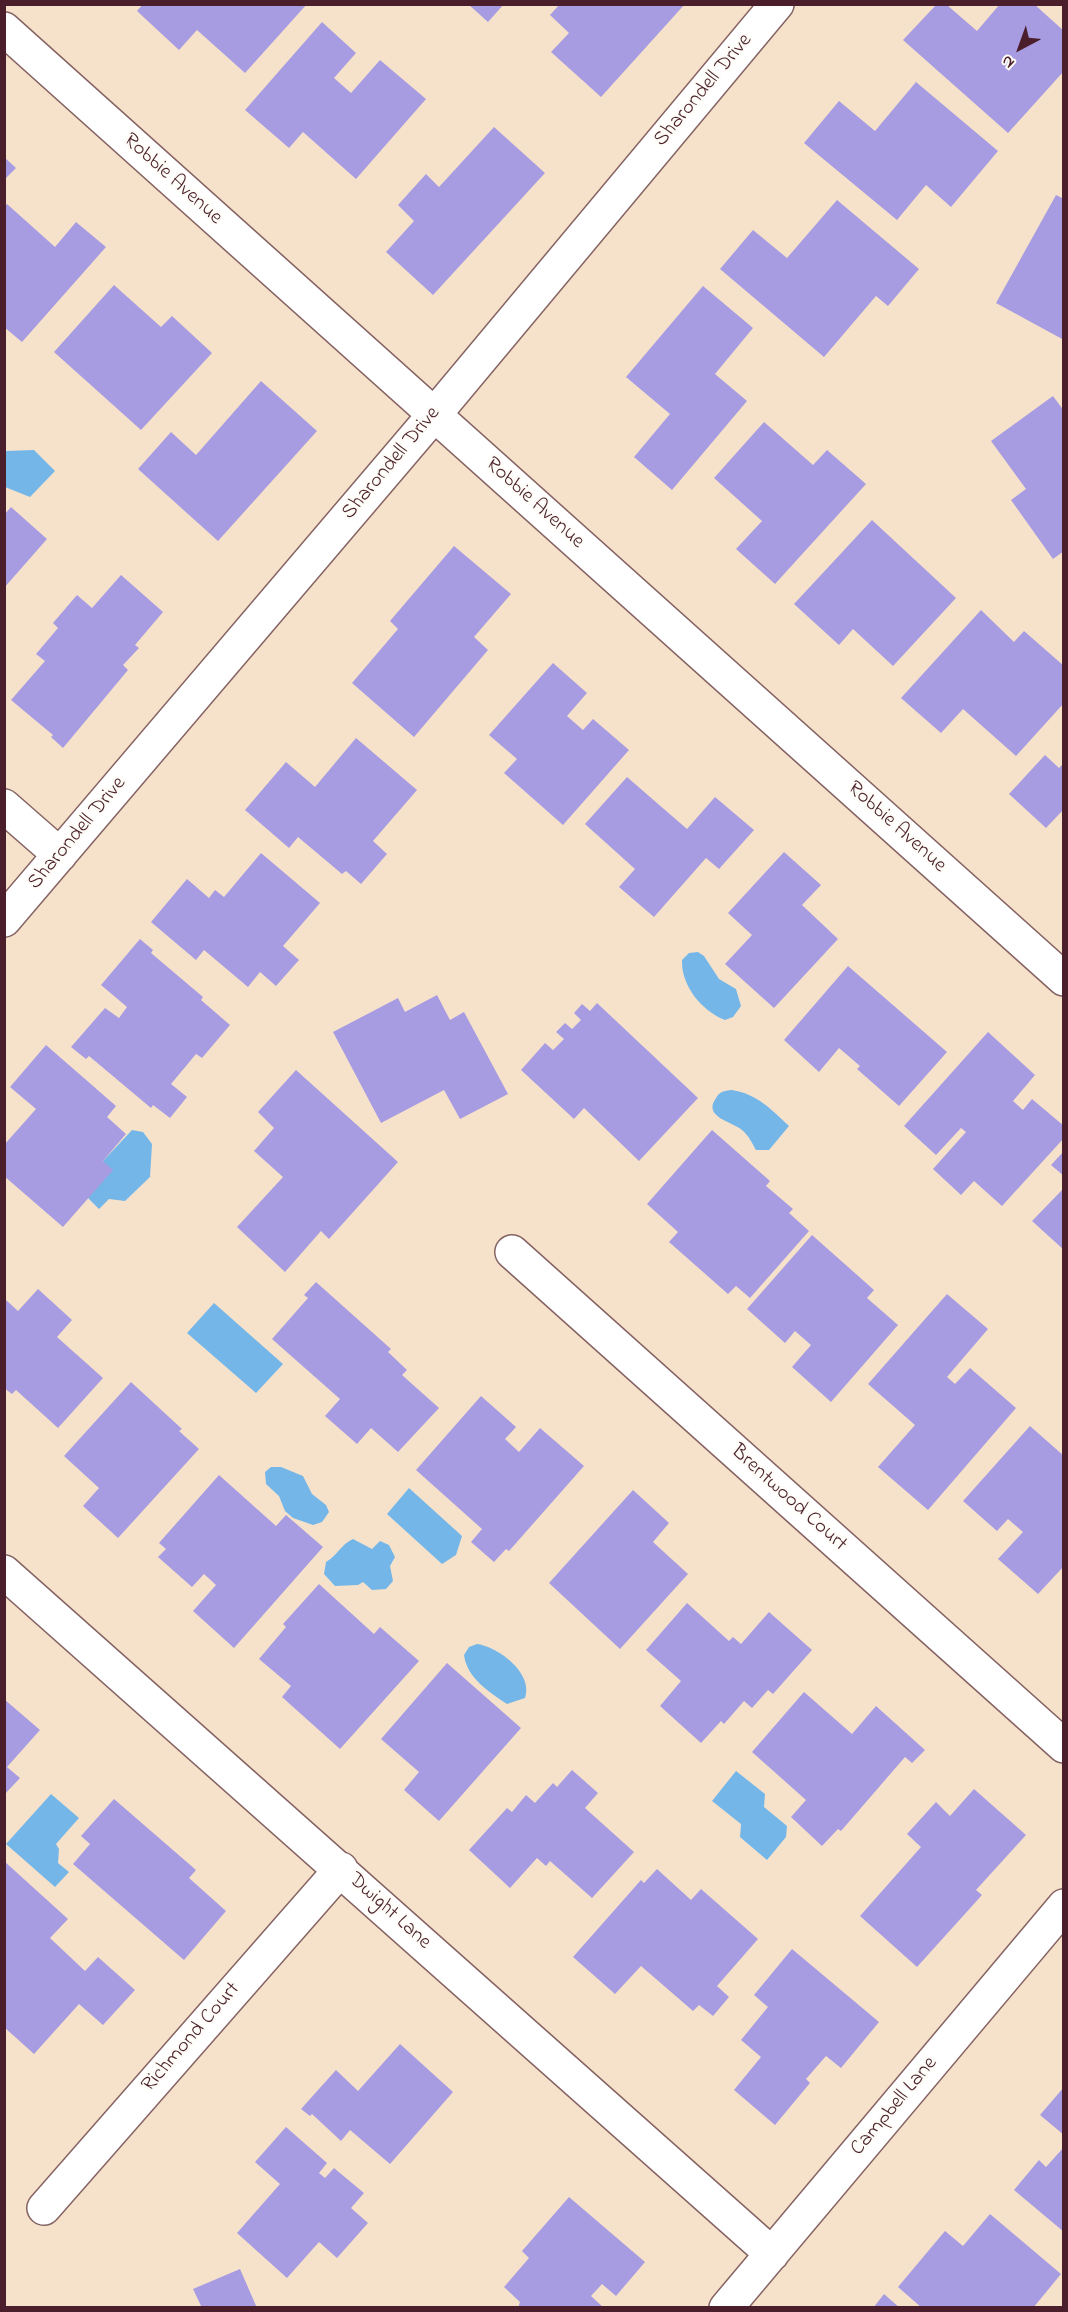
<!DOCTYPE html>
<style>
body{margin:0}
#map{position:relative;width:1068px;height:2312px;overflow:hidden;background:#f6e2cb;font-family:"Indie Flower",sans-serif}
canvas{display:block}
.frame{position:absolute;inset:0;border:6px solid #4a1f2b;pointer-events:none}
.north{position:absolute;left:990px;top:18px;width:60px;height:60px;-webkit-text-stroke:4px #fdfcf7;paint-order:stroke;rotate:221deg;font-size:16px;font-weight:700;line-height:24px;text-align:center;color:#4a1f2b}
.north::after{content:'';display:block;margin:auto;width:21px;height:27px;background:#4a1f2b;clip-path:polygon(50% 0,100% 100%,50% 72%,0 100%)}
</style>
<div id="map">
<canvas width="1068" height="2312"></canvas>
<div class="frame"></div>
<div class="north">N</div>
</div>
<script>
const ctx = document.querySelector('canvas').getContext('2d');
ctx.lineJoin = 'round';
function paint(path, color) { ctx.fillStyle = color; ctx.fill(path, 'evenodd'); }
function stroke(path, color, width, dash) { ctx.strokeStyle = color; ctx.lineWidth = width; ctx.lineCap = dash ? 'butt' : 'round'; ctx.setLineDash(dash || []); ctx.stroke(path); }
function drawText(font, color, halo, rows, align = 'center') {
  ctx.font = font + ' "Indie Flower",sans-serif'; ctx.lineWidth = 4.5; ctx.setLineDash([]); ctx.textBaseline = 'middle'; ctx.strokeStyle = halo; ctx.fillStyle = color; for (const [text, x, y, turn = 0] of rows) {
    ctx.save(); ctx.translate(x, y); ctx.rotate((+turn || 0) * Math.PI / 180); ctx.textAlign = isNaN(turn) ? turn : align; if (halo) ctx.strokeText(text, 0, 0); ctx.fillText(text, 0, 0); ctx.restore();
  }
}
paint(new Path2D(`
 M 34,450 L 55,471 L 30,497 L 5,487 L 5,451 Z
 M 698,952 L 704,956 L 719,979 L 736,989 L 741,1006 L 733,1017 L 725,1020 C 702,1011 681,986 682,960 L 689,953 Z
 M 732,1090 C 757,1094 771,1109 789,1126 L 769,1150 L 756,1150 C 752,1143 749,1136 742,1130 C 733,1122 702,1117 716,1098 C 720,1091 724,1091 732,1090 Z
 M 132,1130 L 143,1132 L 152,1144 L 150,1177 L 125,1201 L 109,1199 L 99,1209 L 88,1198 L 103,1161 Z
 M 214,1303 L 283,1364 L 256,1393 L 187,1333 Z
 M 271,1467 L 281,1467 L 303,1476 L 312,1494 L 326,1505 L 329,1512 L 322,1522 L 313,1525 L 293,1518 L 285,1511 L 279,1496 L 266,1484 L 265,1472 Z
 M 409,1488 L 462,1536 L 456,1555 L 442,1564 L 387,1514 Z
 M 353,1539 L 372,1549 L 380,1541 L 389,1545 L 395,1557 L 390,1566 L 393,1581 L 386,1589 L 372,1590 L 363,1582 L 358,1585 L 335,1586 L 324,1574 L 326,1562 C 338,1555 341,1544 353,1539 Z
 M 477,1644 C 499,1647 534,1674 525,1698 L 507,1704 C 489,1692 467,1678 464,1655 L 469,1647 Z
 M 736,1771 L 765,1794 L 764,1807 L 787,1826 L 786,1837 L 767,1860 L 740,1837 L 741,1824 L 712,1801 Z
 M 51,1794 L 79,1818 L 56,1844 L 59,1849 L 58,1863 L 69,1872 L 55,1887 L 6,1844 Z`), '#75b6e9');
paint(new Path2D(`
 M 143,4 L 307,4 L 245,73 L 197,30 L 179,50 L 137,11 Z
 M 468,4 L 504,4 L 488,22 Z
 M 560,4 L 685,4 L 601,97 L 551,52 L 569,33 L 550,15 Z
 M 1000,4 L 1034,4 L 1064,31 L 1064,71 L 1008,133 L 903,40 L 936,5 L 947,5 L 977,31 Z
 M 322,22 L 356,53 L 334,78 L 351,93 L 380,60 L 426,99 L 356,179 L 303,132 L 289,148 L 245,110 Z
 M 916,82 L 998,151 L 951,207 L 926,185 L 897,220 L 804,143 L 839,101 L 875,131 Z
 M 494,127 L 545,173 L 433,295 L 386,252 L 414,221 L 398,205 L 426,174 L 439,187 Z
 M 4,157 L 16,168 L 4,180 Z
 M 1056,195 L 1064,199 L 1064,340 L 996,303 Z
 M 837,200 L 919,269 L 888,306 L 876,296 L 824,357 L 720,269 L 753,230 L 787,258 Z
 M 7,204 L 55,247 L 76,222 L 106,247 L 22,342 L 4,327 L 4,207 Z
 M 114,285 L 161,327 L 172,316 L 212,353 L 141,430 L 54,352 Z
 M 703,286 L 753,328 L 715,374 L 747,401 L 672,490 L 634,457 L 670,414 L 626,377 Z
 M 261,381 L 317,431 L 218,541 L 138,469 L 171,432 L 196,455 Z
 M 1053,396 L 1064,411 L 1064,551 L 1053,559 L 1011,500 L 1026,489 L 991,441 Z
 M 764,422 L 813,465 L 827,450 L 866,484 L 775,584 L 736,549 L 762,521 L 714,478 Z
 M 11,507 L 47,539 L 4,588 L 4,515 Z
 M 872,520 L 956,598 L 893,666 L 853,629 L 839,645 L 794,604 Z
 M 454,546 L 511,594 L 474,637 L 488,650 L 414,737 L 352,683 L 398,629 L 390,621 Z
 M 121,575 L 163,612 L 135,645 L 139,648 L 123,665 L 128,670 L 63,748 L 51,737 L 53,735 L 11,700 L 45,661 L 36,654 L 58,628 L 53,623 L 77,595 L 92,608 Z
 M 981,610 L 1014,642 L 1024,631 L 1064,666 L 1064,703 L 1016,756 L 963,709 L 941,733 L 901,698 Z
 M 553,663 L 587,693 L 567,716 L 583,730 L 593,719 L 629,750 L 563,825 L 504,773 L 517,759 L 489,735 Z
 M 356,738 L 417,790 L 373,841 L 387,854 L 361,884 L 346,871 L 342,874 L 298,837 L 289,848 L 245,810 L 286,762 L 315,787 Z
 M 1045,755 L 1059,768 L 1064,763 L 1064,809 L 1046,828 L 1009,794 Z
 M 627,777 L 687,829 L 715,797 L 754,830 L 719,869 L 706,858 L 654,917 L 619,887 L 635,869 L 585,824 Z
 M 784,852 L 821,885 L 802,905 L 838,939 L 774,1008 L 725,964 L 752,935 L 728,913 Z
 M 261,853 L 320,903 L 283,946 L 299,960 L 276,986 L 260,972 L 248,987 L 204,950 L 196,960 L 151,922 L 187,879 L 209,898 L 215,890 L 224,897 Z
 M 140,939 L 153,950 L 151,953 L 203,997 L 201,1000 L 230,1025 L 202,1058 L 196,1054 L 171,1084 L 187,1097 L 170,1118 L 153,1105 L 151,1108 L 89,1056 L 86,1059 L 71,1047 L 105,1008 L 119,1018 L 127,1007 L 101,985 Z
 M 848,966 L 947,1052 L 899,1106 L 857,1069 L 860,1066 L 839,1048 L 819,1072 L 784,1040 Z
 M 437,995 L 450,1020 L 464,1012 L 508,1094 L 460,1119 L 444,1090 L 381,1123 L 333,1032 L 398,998 L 405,1012 Z
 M 597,1003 L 698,1098 L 639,1161 L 584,1108 L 574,1119 L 521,1070 L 545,1043 L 553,1050 L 564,1039 L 556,1032 L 565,1023 L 572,1029 L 581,1020 L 574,1013 L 582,1004 L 590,1011 Z
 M 988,1032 L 1035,1075 L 1013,1101 L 1023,1110 L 1032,1099 L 1064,1126 L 1064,1138 L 1002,1206 L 974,1181 L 961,1195 L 933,1169 L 966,1132 L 961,1128 L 936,1155 L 904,1126 Z
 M 46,1045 L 116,1106 L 107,1117 L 126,1134 L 103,1161 L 113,1170 L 63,1227 L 4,1176 L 4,1145 L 36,1109 L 10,1087 Z
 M 296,1070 L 398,1162 L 329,1239 L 321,1231 L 285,1272 L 237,1227 L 283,1177 L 254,1151 L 274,1128 L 258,1112 Z
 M 712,1130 L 770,1181 L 766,1186 L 793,1209 L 789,1213 L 809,1231 L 750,1298 L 736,1286 L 728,1294 L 669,1242 L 678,1232 L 647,1204 Z
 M 1064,1151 L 1064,1176 L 1051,1165 Z
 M 1064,1188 L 1064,1250 L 1032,1221 Z
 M 812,1235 L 874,1290 L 867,1298 L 898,1325 L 831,1402 L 792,1367 L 811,1345 L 795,1331 L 785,1343 L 747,1309 Z
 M 316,1282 L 391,1349 L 388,1352 L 407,1370 L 402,1375 L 439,1408 L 398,1452 L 371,1428 L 357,1444 L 325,1416 L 340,1399 L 272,1339 L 308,1298 L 304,1295 Z
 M 38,1289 L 72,1320 L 57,1337 L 103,1378 L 58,1428 L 16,1390 L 12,1394 L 4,1388 L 4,1302 L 6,1300 L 18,1311 Z
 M 947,1294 L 988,1329 L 947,1377 L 955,1384 L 970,1368 L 1016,1408 L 928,1510 L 878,1467 L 915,1425 L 868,1384 Z
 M 131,1382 L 182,1429 L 179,1431 L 199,1449 L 118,1538 L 83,1506 L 99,1488 L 64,1456 Z
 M 481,1396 L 516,1427 L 505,1439 L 519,1452 L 540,1428 L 584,1466 L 509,1551 L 506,1549 L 494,1562 L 471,1542 L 482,1529 L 416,1470 Z
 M 1030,1426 L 1064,1456 L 1064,1566 L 1038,1594 L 998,1559 L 1023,1532 L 1008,1519 L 997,1531 L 963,1501 Z
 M 219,1475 L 276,1526 L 286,1515 L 323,1547 L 234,1648 L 193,1611 L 216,1585 L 204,1574 L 192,1587 L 158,1557 L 166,1549 L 159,1543 Z
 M 633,1490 L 669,1523 L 653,1542 L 688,1574 L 620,1649 L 549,1583 Z
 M 319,1584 L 374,1634 L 380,1627 L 419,1661 L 340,1749 L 282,1697 L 291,1686 L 259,1659 L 286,1627 L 283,1624 Z
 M 687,1603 L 729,1641 L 733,1637 L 741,1644 L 769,1612 L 812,1650 L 773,1694 L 768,1690 L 752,1708 L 744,1701 L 724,1724 L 721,1721 L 701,1743 L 660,1706 L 681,1681 L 646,1650 Z
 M 447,1663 L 521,1728 L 439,1821 L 404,1790 L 419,1772 L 381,1739 Z
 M 804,1692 L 852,1734 L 876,1706 L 925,1750 L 912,1763 L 905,1757 L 841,1831 L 838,1829 L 822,1846 L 791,1817 L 806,1800 L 752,1752 Z
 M 4,1699 L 40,1730 L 7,1767 L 20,1778 L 4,1795 Z
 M 572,1770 L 598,1793 L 585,1808 L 634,1852 L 592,1898 L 550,1861 L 546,1866 L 537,1858 L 510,1888 L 469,1850 L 507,1808 L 512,1812 L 526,1795 L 535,1803 L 553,1783 L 557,1787 Z
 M 974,1789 L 1026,1835 L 976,1890 L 982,1895 L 917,1967 L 860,1916 L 921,1847 L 907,1834 L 936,1802 L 950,1816 Z
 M 114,1799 L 196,1870 L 189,1878 L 226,1911 L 184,1960 L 73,1864 L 90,1844 L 81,1836 Z
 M 4,1861 L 68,1919 L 50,1938 L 85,1971 L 98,1957 L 135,1990 L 103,2025 L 79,2004 L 34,2054 L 4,2027 Z
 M 657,1869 L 691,1900 L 701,1889 L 758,1939 L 717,1986 L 729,1997 L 713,2016 L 699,2005 L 693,2011 L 641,1966 L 615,1994 L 573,1957 L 641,1880 L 644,1883 Z
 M 792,1949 L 879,2022 L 841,2068 L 826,2056 L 806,2079 L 810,2083 L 775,2125 L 734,2090 L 761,2057 L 741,2040 L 768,2007 L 754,1995 Z
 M 400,2044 L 453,2092 L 390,2164 L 350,2130 L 341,2141 L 312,2114 L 310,2116 L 301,2109 L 336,2070 L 358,2091 Z
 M 1064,2087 L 1064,2135 L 1040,2115 Z
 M 286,2127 L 327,2163 L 319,2173 L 325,2178 L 334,2168 L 364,2193 L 351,2208 L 368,2223 L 337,2258 L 319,2242 L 287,2278 L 237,2233 L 280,2184 L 255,2162 Z
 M 1064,2147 L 1064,2232 L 1014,2190 L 1039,2160 L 1046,2167 Z
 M 569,2197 L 645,2262 L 616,2296 L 602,2284 L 591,2296 L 604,2308 L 518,2308 L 520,2302 L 504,2287 L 529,2258 L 522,2251 Z
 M 990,2214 L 1061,2274 L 1033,2308 L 922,2308 L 898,2287 L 945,2231 L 963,2246 Z
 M 240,2269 L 257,2308 L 202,2308 L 193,2289 Z
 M 884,2294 L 900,2308 L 873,2308 Z`), '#a79ce1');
const street = new Path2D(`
 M 4,29 L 1064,979
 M 4,806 L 60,855
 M 4,920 L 434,415 L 777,4
 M 512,1252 L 1064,1746
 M 4,1572 L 772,2254
 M 44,2208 L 341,1869
 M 726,2308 L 1064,1906`);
stroke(street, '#866363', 36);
stroke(street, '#fff', 33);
drawText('21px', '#4a1f2b', '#fdfcf7', [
 ["Sharondell Drive",704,91,-50],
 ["Robbie Avenue",172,180,42],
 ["Sharondell Drive",392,464,-50],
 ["Robbie Avenue",534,504,42],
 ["Robbie Avenue",896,828,42],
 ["Sharondell Drive",78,834,-50],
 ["Brentwood Court",788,1499,42],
 ["Dwight Lane",389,1912,42],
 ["Richmond Court",192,2038,-49],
 ["Campbell Lane",895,2107,-50]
]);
</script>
